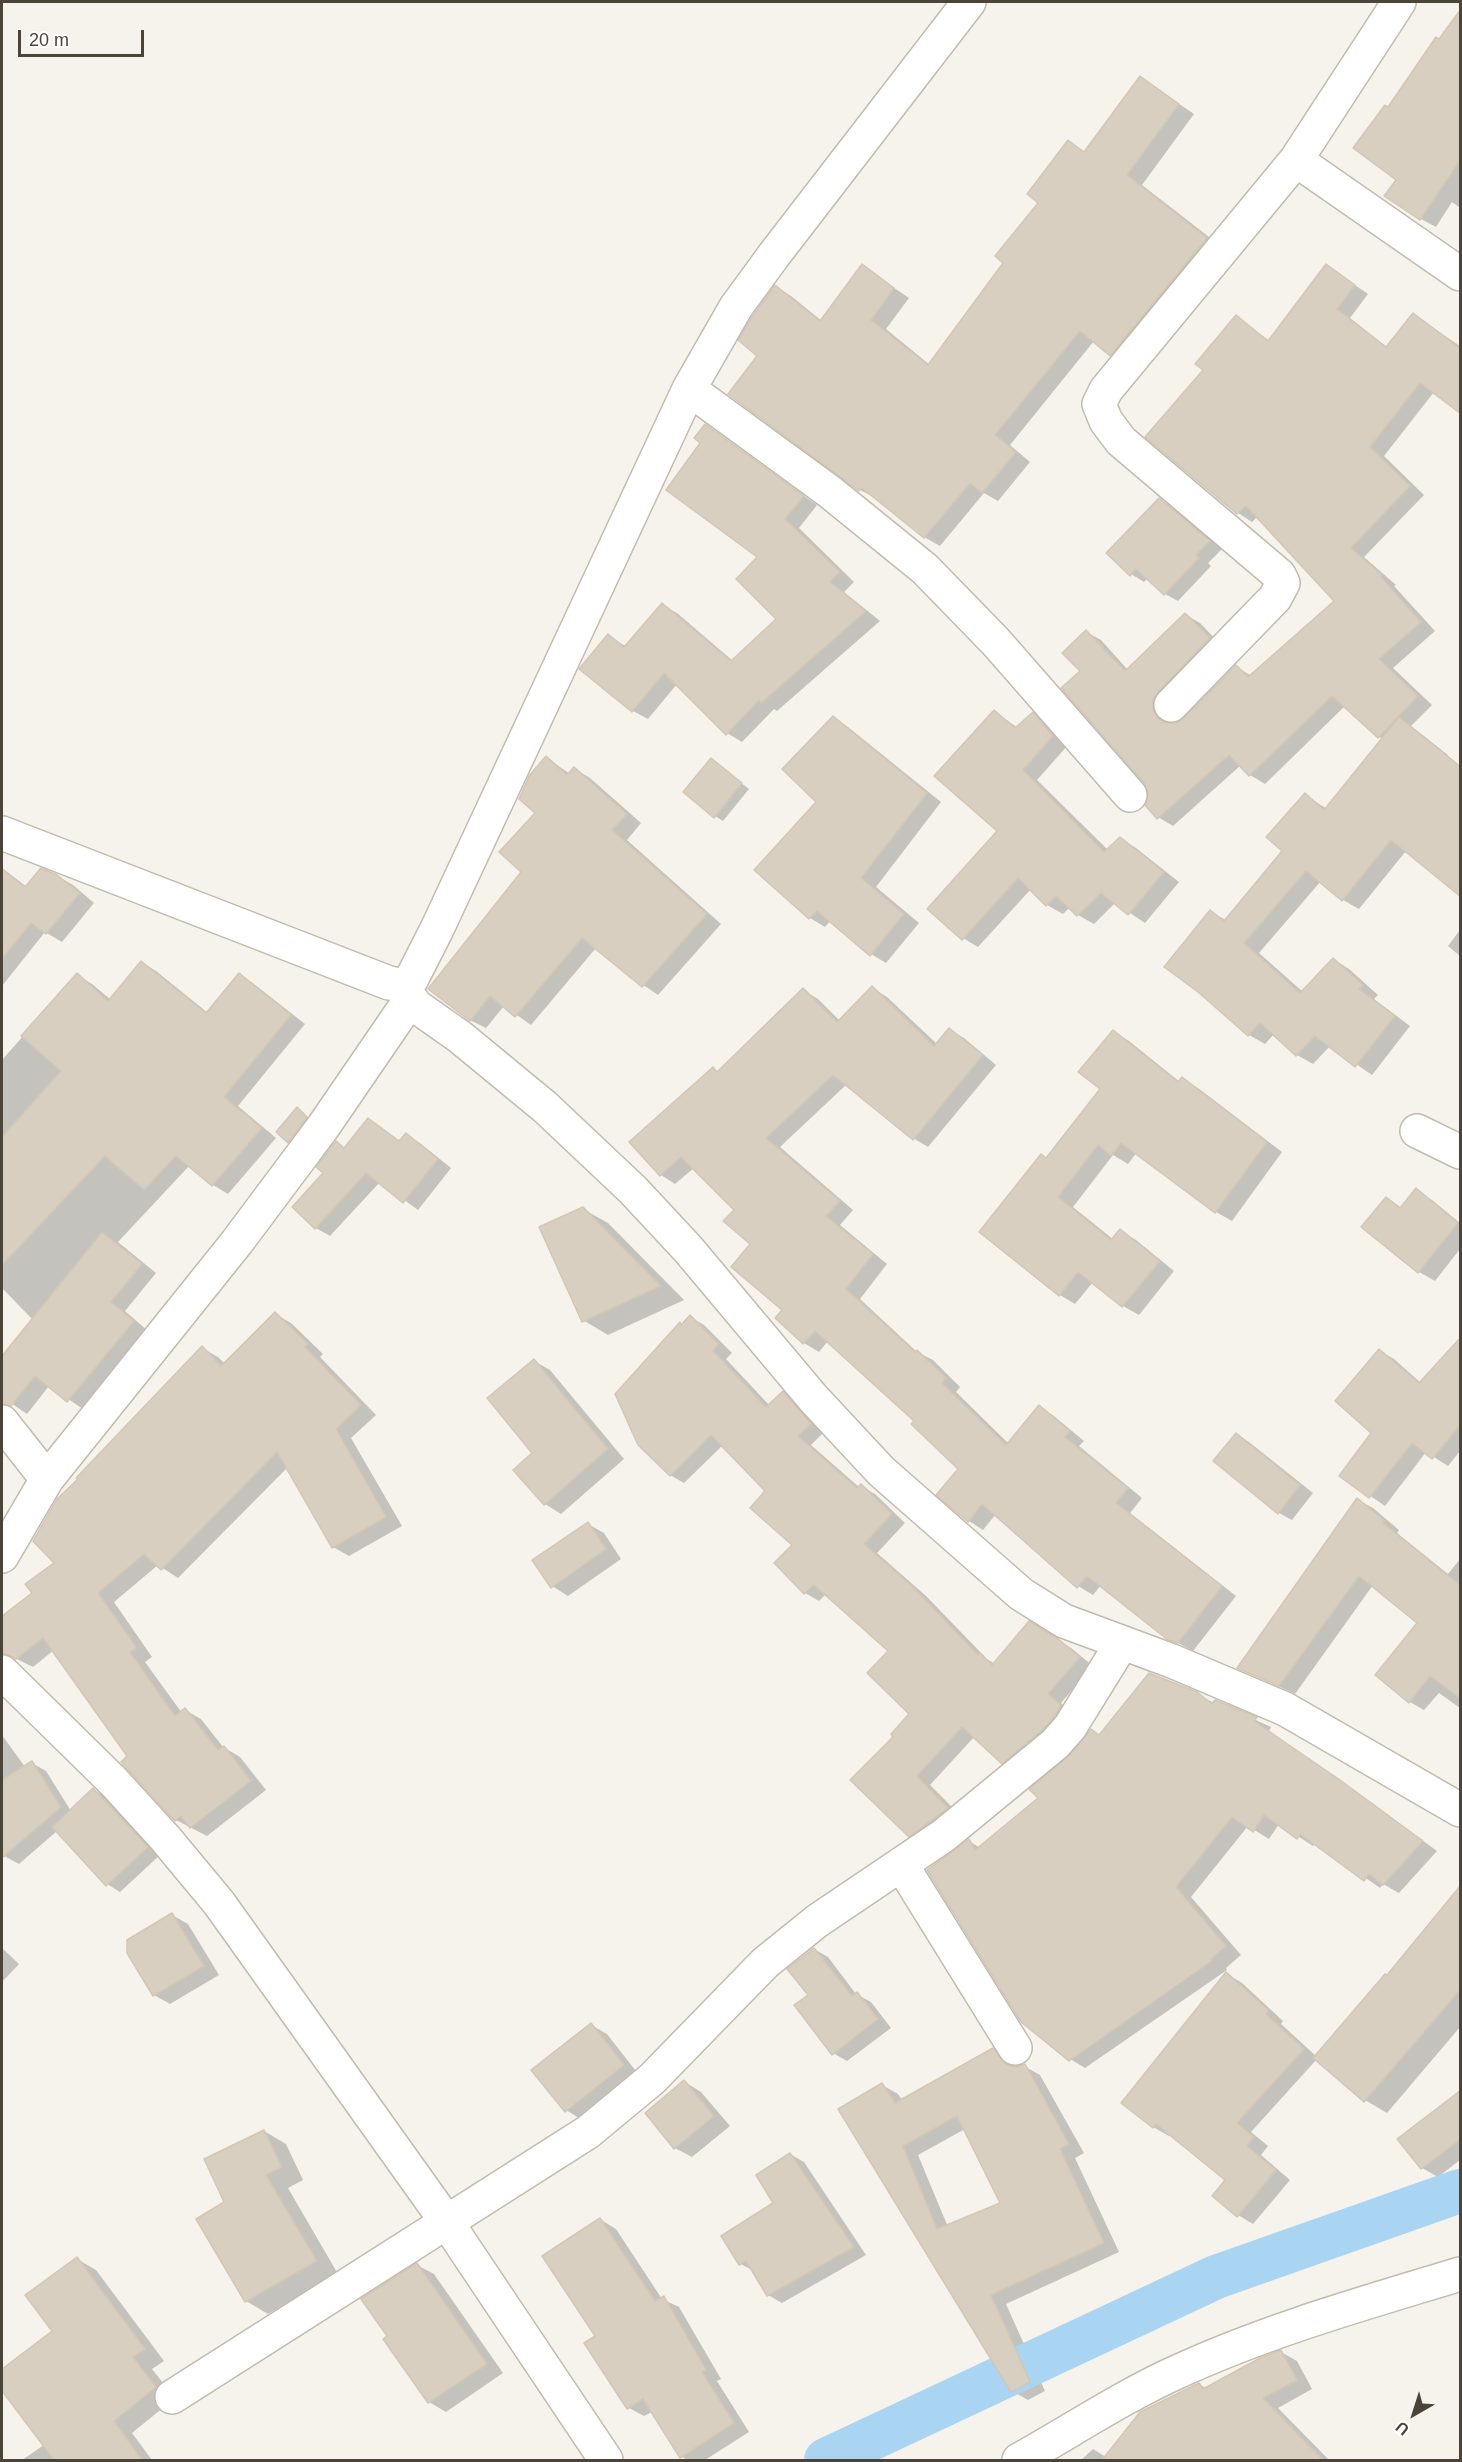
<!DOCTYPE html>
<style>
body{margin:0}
#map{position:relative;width:1462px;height:2462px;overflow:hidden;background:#f6f3ec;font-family:Arial,sans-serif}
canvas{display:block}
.frame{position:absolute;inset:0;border:3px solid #4b4439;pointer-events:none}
.north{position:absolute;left:1384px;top:2384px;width:60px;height:60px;-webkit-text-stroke:4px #fff;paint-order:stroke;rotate:219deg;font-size:16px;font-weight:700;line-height:24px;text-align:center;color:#4b4439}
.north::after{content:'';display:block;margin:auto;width:21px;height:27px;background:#4b4439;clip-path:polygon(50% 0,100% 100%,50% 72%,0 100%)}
.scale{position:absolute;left:18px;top:30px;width:126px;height:27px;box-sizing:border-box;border:3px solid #4b4439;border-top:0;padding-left:8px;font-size:18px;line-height:21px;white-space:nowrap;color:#4b4439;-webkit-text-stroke:4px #fff;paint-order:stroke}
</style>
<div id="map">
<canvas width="1462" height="2462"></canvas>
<div class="frame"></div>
<div class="north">U</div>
<div class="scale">20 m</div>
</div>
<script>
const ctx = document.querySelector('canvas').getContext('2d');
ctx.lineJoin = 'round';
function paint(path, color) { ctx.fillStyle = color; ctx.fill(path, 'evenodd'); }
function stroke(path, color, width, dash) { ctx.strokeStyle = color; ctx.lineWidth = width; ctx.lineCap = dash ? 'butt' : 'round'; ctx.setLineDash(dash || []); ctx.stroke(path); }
paint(new Path2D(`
 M 1460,11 L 1460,208 L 1452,202 L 1436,227 L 1421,219 L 1398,179 L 1389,109 Z
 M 1141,78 L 1194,114 L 1142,185 L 1222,247 L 1126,363 L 1094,341 L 1010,445 L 1030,462 L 998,501 L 984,493 L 940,546 L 924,537 L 876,498 L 860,490 L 759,355 L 776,287 L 791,296 L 822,321 L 862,266 L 909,298 L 886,329 L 930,365 L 1005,262 L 1040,202 L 1069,142 L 1086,153 Z
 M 1327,266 L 1368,294 L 1350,318 L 1388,348 L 1414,315 L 1460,346 L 1460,411 L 1434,392 L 1384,456 L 1424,495 L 1364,557 L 1396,585 L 1394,586 L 1435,631 L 1393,668 L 1432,705 L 1411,726 L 1448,755 L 1406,851 L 1359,909 L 1343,900 L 1321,881 L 1259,953 L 1303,992 L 1333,959 L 1349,969 L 1378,995 L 1374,999 L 1410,1026 L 1372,1075 L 1330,1046 L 1313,1064 L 1297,1055 L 1274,1034 L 1265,1044 L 1249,1035 L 1211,912 L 1226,920 L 1284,851 L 1305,795 L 1327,809 L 1383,740 L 1345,706 L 1265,784 L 1250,775 L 1241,765 L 1173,826 L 1158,817 L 1150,792 L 1082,671 L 1086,632 L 1101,640 L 1128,670 L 1186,615 L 1200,623 L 1223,647 L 1167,719 L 1170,725 L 1176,725 L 1185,719 L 1236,667 L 1252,676 L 1336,601 L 1258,516 L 1252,522 L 1238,513 L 1205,369 L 1236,317 L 1270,341 Z
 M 705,426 L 817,505 L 799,528 L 854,582 L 844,592 L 880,621 L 777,711 L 774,709 L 742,742 L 727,733 L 677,684 L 648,719 L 633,711 L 609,636 L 627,647 L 662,605 L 677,613 L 733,661 L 779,619 L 760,557 L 702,443 Z
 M 1159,500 L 1172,507 L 1222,549 L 1208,563 L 1211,566 L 1178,601 L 1165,594 L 1148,578 L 1144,582 L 1131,574 Z
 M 995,712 L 1018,728 L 1033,714 L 1049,723 L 1068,745 L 1037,780 L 1108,850 L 1120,838 L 1136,848 L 1179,882 L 1145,923 L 1115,903 L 1094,924 L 1078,915 L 1070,907 L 1063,914 L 1047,905 L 1031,889 L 978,947 L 963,938 L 999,830 Z
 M 833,718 L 848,727 L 941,802 L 876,887 L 919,923 L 886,963 L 871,954 L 831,920 L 825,927 L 810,918 L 818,802 Z
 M 547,758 L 570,774 L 575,769 L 590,778 L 641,823 L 627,840 L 721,924 L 658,995 L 621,970 L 596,948 L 531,1025 L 504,1006 L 486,1028 L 470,1020 L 523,872 L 537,813 Z
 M 711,760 L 749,789 L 723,821 L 715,816 Z
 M 2,868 L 27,887 L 57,876 L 73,885 L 94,903 L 62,942 L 45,932 L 2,986 Z
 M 1460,930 L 1460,956 L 1448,946 Z
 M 141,962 L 156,971 L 208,1013 L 239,975 L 254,984 L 305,1024 L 238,1106 L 276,1138 L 228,1194 L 213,1185 L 190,1165 L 118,1242 L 156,1273 L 125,1311 L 148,1331 L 83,1409 L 49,1386 L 27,1414 L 2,1397 L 2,1359 L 33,1320 L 2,1288 L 3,1281 L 2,1279 L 2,1060 L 77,975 L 92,984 L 111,1000 Z
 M 872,988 L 887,997 L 937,1044 L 949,1030 L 964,1038 L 996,1065 L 928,1147 L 913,1138 L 847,1084 L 780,1147 L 853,1210 L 840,1225 L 887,1264 L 860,1299 L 917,1352 L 933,1360 L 960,1387 L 956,1392 L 1009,1444 L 1040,1407 L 1054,1416 L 1084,1441 L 1079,1446 L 1142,1498 L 1130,1513 L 1236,1596 L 1193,1651 L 1169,1638 L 1101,1585 L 1093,1595 L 1078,1586 L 996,1514 L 983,1530 L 969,1521 L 960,1469 L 916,1421 L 828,1341 L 819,1352 L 804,1343 L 777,1318 L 784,1310 L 736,1210 L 694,1168 L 675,1184 L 661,1175 L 713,1069 L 719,1073 L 803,990 L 818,999 L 840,1021 Z
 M 1113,1032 L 1129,1041 L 1180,1082 L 1182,1079 L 1198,1088 L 1282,1152 L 1232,1221 L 1216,1212 L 1137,1152 L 1128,1164 L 1113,1155 L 1073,1207 L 1114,1240 L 1121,1231 L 1136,1240 L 1174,1271 L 1139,1315 L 1123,1306 L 1093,1282 L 1075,1304 L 1060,1295 L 1047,1159 L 1102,1089 Z
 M 297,1109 L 314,1122 L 296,1146 L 289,1141 Z
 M 368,1120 L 400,1142 L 406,1135 L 420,1143 L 451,1168 L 418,1210 L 380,1182 L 330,1236 L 316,1228 L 294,1207 L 325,1173 L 336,1143 L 346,1149 Z
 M 1416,1190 L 1432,1200 L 1460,1223 L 1460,1249 L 1435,1281 L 1419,1272 L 1386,1198 L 1402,1208 Z
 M 583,1209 L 608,1223 L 684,1300 L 608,1335 L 583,1320 Z
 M 275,1314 L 291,1323 L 323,1354 L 320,1357 L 376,1415 L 351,1438 L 402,1526 L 349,1556 L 333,1547 L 288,1467 L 178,1578 L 158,1565 L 114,1602 L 152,1657 L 145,1662 L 182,1713 L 185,1710 L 201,1719 L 223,1747 L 240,1757 L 266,1790 L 207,1836 L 176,1820 L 123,1763 L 129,1757 L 54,1650 L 33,1667 L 5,1653 L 2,1648 L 2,1618 L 34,1593 L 202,1348 L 218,1357 L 225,1364 Z
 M 690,1317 L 704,1325 L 732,1353 L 726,1359 L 770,1406 L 783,1393 L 797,1401 L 824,1432 L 811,1445 L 859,1487 L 861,1486 L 875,1494 L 905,1523 L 877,1553 L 926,1596 L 987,1659 L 995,1664 L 1030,1623 L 1071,1648 L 1093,1666 L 1061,1703 L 1075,1714 L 1017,1770 L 1003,1762 L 975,1736 L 930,1785 L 961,1816 L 923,1844 L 909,1835 L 912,1714 L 891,1651 L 826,1594 L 819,1601 L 805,1593 L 795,1545 L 767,1491 L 723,1445 L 684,1483 L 670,1475 L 680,1324 L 683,1326 Z
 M 1460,1339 L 1460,1451 L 1448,1466 L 1426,1452 L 1385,1506 L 1341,1476 L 1373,1432 L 1380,1351 L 1394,1359 L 1421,1383 Z
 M 534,1361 L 550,1370 L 624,1459 L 561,1514 L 545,1504 L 515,1470 L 534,1453 Z
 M 1236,1434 L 1249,1442 L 1313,1493 L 1292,1520 L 1279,1513 Z
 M 1358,1500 L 1373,1508 L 1399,1530 L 1397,1533 L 1448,1574 L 1460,1559 L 1460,1708 L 1439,1693 L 1424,1710 L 1410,1702 L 1419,1623 L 1373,1585 L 1295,1694 L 1240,1668 Z
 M 588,1524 L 604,1533 L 621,1559 L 568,1596 L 552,1586 Z
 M 1197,1694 L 1214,1703 L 1216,1702 L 1271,1727 L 1269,1731 L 1355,1791 L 1437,1851 L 1399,1893 L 1383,1884 L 1380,1888 L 1316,1843 L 1313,1846 L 1279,1824 L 1269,1839 L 1248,1826 L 1191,1897 L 1241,1955 L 1226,1968 L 1227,1970 L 1085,2068 L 1070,2059 L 969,1841 L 980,1848 L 1041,1798 L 1100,1736 Z
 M 2,1735 L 25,1767 L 32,1763 L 46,1771 L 71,1811 L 94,1790 L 107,1797 L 160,1855 L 120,1892 L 107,1884 L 57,1831 L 19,1864 L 4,1856 L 2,1853 Z
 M 1460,1890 L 1460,2027 L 1387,2113 L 1365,2100 L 1317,2059 L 1251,2132 L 1268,2146 L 1261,2155 L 1290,2180 L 1253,2224 L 1238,2215 L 1227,2180 L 1170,2134 L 1169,2136 L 1153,2127 L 1227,1974 L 1242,1983 L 1283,2021 L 1281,2024 L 1316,2056 L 1388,1977 Z
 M 172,1915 L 188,1924 L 219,1975 L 170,2004 L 154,1995 Z
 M 2,1948 L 19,1964 L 2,1982 Z
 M 814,1949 L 828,1957 L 856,1994 L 871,2002 L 891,2028 L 847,2061 L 833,2053 Z
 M 591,2025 L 607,2034 L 639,2075 L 582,2120 L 566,2110 Z
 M 993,2049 L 1009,2058 L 1016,2068 L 1024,2066 L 1040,2075 L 1084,2153 L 1075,2158 L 1119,2252 L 1006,2304 L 1045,2391 L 1028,2400 L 1012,2391 L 840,2109 L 882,2085 L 898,2094 L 902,2100 ZM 965,2129 L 1002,2204 L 948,2227 L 918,2155 Z
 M 685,2082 L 701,2092 L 730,2126 L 692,2157 L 675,2148 Z
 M 1460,2092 L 1460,2160 L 1438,2177 L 1422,2168 Z
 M 264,2131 L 286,2144 L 303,2180 L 288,2188 L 338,2274 L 268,2314 L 246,2301 L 226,2203 Z
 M 790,2154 L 804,2162 L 866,2255 L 782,2303 L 768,2295 L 755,2272 L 741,2264 L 775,2204 Z
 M 601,2220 L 616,2229 L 662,2299 L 679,2307 L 721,2379 L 717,2381 L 749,2432 L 705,2460 L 688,2460 L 682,2457 L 652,2412 L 644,2416 L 629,2408 L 597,2336 Z
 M 77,2259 L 96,2270 L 164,2361 L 152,2369 L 175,2398 L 132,2433 L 152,2460 L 22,2460 L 44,2445 L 2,2389 L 2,2371 L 54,2331 Z
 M 417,2265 L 434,2274 L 503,2373 L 446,2412 L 429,2402 L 386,2339 L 389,2337 Z
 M 1281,2352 L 1297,2361 L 1312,2389 L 1278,2408 L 1329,2460 L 1081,2460 L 1093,2449 L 1106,2457 L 1199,2384 L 1207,2389 Z`), '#0003');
stroke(new Path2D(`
 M 826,2460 L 1216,2277 L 1460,2191`), '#a9d4f2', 44);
const building = new Path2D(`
 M 1461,9 L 1461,159 L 1420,220 L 1384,196 L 1396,180 L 1353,148 L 1385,105 L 1388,107 L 1436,37 L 1439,39 Z
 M 1140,76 L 1179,104 L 1127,175 L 1207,238 L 1110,356 L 1080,331 L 995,435 L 1016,452 L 982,493 L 970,483 L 924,538 L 862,488 L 859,491 L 728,394 L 757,356 L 738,340 L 752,317 L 775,285 L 820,321 L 862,264 L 894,288 L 871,320 L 928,365 L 1003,263 L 995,256 L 1038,203 L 1027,194 L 1068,140 L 1084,152 Z
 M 1326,264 L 1355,285 L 1337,309 L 1386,347 L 1413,313 L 1461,349 L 1461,414 L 1420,383 L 1370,447 L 1410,486 L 1351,548 L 1382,575 L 1381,577 L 1421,622 L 1379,659 L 1418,696 L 1378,738 L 1332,696 L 1249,776 L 1229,755 L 1157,819 L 1145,805 L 1148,792 L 1144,783 L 1061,688 L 1080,671 L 1062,653 L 1086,630 L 1125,671 L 1185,613 L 1210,638 L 1158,692 L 1153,700 L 1153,710 L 1158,718 L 1166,723 L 1176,723 L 1184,718 L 1236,665 L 1248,677 L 1334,601 L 1246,506 L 1237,514 L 1145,437 L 1203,370 L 1195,364 L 1236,315 L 1268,341 Z
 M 705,424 L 804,496 L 785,519 L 840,572 L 830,582 L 866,611 L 761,703 L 759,700 L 726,735 L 664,673 L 632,712 L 579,669 L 608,634 L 624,647 L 662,603 L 731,661 L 776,619 L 736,579 L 757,557 L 666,490 L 700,443 L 694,438 Z
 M 1159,498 L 1210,541 L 1196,555 L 1199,558 L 1164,595 L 1136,569 L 1130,576 L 1106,553 Z
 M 994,710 L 1015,728 L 1033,712 L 1053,736 L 1023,770 L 1104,852 L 1120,837 L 1164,872 L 1128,915 L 1101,893 L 1077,916 L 1056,896 L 1046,906 L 1018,878 L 962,940 L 927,909 L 997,831 L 934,776 Z
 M 833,716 L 927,793 L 861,878 L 904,914 L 870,956 L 817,911 L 809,919 L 754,870 L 816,802 L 782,769 Z
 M 1399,717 L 1461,767 L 1461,897 L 1391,840 L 1342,901 L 1306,871 L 1244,943 L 1300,993 L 1333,958 L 1363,985 L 1359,989 L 1395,1016 L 1355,1067 L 1315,1036 L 1296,1056 L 1260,1023 L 1248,1036 L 1198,992 L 1164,967 L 1210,910 L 1224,921 L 1282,851 L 1266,837 L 1305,793 L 1324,810 Z
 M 546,756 L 567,775 L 574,767 L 627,814 L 612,830 L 707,914 L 642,987 L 582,938 L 515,1017 L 490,996 L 470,1021 L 428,989 L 521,872 L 499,852 L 535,813 L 519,799 L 529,776 Z
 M 711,758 L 742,783 L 714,818 L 683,792 Z
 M 41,868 L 57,875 L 80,893 L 46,934 L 31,923 L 2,959 L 2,869 L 25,887 Z
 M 141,961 L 206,1013 L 239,973 L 291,1015 L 224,1097 L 262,1128 L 212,1186 L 176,1156 L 144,1190 L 105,1156 L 2,1265 L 2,1137 L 61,1071 L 21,1036 L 77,973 L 108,1001 Z
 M 872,986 L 934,1046 L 949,1028 L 983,1055 L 913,1140 L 833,1075 L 766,1138 L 840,1201 L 826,1216 L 873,1254 L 846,1289 L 915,1352 L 917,1350 L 946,1378 L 942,1383 L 1006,1445 L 1039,1405 L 1070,1431 L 1065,1437 L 1128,1488 L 1116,1503 L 1222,1586 L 1178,1643 L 1168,1640 L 1087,1576 L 1077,1588 L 982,1504 L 968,1522 L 936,1495 L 958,1469 L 911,1424 L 914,1421 L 815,1331 L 803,1344 L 775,1318 L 782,1310 L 731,1267 L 750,1244 L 723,1221 L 734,1210 L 681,1157 L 660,1176 L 629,1142 L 713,1067 L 717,1072 L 803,988 L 837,1022 Z
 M 1113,1030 L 1178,1082 L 1182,1077 L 1267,1142 L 1215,1213 L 1121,1143 L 1111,1156 L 1098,1145 L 1058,1197 L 1111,1240 L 1120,1229 L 1160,1261 L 1122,1307 L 1078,1272 L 1059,1296 L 979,1232 L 1041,1154 L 1046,1158 L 1100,1089 L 1078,1072 Z
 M 297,1107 L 307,1117 L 288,1143 L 276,1132 Z
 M 368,1118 L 399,1141 L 406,1133 L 438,1159 L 403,1203 L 366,1173 L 315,1229 L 292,1207 L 323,1173 L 316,1167 L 336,1141 L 344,1148 Z
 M 1416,1188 L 1458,1223 L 1418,1273 L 1361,1227 L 1386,1197 L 1400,1208 Z
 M 583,1207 L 661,1286 L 582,1322 L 539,1227 Z
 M 102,1232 L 142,1264 L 111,1302 L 134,1321 L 67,1402 L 35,1376 L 11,1406 L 2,1404 L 2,1356 Z
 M 275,1312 L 308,1344 L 305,1347 L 361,1405 L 336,1429 L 386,1517 L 332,1548 L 277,1452 L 161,1570 L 144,1554 L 98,1593 L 137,1648 L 130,1652 L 175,1716 L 185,1708 L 218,1750 L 224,1746 L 251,1781 L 190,1828 L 181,1816 L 175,1821 L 121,1762 L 127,1756 L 43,1638 L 16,1659 L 7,1654 L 2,1654 L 2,1616 L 32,1593 L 25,1584 L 54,1563 L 33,1541 L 57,1499 L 78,1479 L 76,1478 L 202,1346 L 221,1366 Z
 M 690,1315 L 719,1344 L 713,1351 L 766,1407 L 783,1391 L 811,1424 L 798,1436 L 857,1488 L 861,1484 L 892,1514 L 864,1544 L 912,1586 L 978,1655 L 980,1653 L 992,1665 L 1029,1621 L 1057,1638 L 1080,1657 L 1048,1694 L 1061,1705 L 1055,1716 L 1042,1730 L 1002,1764 L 962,1727 L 917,1776 L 948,1808 L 909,1837 L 850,1780 L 893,1737 L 891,1734 L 909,1714 L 867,1673 L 888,1651 L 814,1585 L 804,1594 L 774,1563 L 792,1545 L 750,1508 L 765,1491 L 711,1435 L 670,1476 L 638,1445 L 615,1394 L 680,1322 L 681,1325 Z
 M 1461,1337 L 1461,1424 L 1432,1459 L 1412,1443 L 1369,1498 L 1339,1476 L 1371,1433 L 1335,1401 L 1379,1349 L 1419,1383 Z
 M 534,1359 L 608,1449 L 544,1505 L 513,1470 L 532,1453 L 487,1398 Z
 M 1236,1433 L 1300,1485 L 1278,1514 L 1213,1461 Z
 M 1357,1498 L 1385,1521 L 1383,1523 L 1461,1586 L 1461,1699 L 1430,1676 L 1409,1703 L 1375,1675 L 1417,1623 L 1359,1576 L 1279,1686 L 1237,1668 Z
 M 588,1522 L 606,1549 L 551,1588 L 532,1560 Z
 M 1149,1673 L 1197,1692 L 1212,1704 L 1215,1700 L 1257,1717 L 1254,1721 L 1340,1780 L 1423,1841 L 1383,1885 L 1369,1874 L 1364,1881 L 1300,1834 L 1297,1839 L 1264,1815 L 1253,1832 L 1232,1817 L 1176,1887 L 1226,1946 L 1211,1959 L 1213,1960 L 1069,2061 L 1021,2022 L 927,1870 L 969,1839 L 975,1850 L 1038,1798 L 1029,1789 L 1069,1756 L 1091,1729 L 1099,1735 Z
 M 32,1761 L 61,1807 L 2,1858 L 2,1780 Z
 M 93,1788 L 148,1847 L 106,1886 L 52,1827 Z
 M 1461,1885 L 1461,1989 L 1364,2102 L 1313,2058 L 1385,1974 L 1387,1975 Z
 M 172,1913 L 204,1966 L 153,1996 L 127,1953 L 127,1940 Z
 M 814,1948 L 852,1996 L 857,1992 L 878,2019 L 832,2055 L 794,2005 L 808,1995 L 787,1969 Z
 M 1226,1972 L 1269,2011 L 1266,2014 L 1304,2049 L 1237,2123 L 1254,2137 L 1247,2146 L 1276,2170 L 1237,2217 L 1212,2196 L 1225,2180 L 1156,2124 L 1153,2128 L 1121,2103 Z
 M 591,2023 L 624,2065 L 565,2112 L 531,2070 Z
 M 993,2048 L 1007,2065 L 1016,2067 L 1025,2064 L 1069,2144 L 1060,2149 L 1104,2243 L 991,2295 L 1030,2382 L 1011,2392 L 838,2109 L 882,2083 L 895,2103 ZM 957,2116 L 1000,2203 L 937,2229 L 903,2146 Z
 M 684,2080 L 714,2116 L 674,2149 L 645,2113 Z
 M 1461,2090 L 1461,2139 L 1421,2169 L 1397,2139 Z
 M 264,2130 L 282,2167 L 266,2175 L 317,2261 L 245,2302 L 196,2219 L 224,2202 L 204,2159 Z
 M 790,2153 L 854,2247 L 767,2296 L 746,2261 L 739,2265 L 721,2236 L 773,2203 L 756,2175 Z
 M 600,2218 L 655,2301 L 664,2296 L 706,2370 L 702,2372 L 734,2423 L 680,2458 L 643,2399 L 627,2409 L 584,2343 L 595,2336 L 542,2256 Z
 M 77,2257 L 145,2349 L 133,2357 L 156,2387 L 114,2421 L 142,2460 L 54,2460 L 2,2391 L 2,2369 L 52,2331 L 25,2295 Z
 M 417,2263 L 487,2364 L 428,2403 L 383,2339 L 387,2336 L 361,2299 Z
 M 1281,2350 L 1297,2380 L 1263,2398 L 1323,2460 L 1102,2460 L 1140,2412 L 1199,2383 L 1203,2389 L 1260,2358 Z`);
paint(building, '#d8cfc1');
stroke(building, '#d3c7b4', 1.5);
const street = new Path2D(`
 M 969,2 L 774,255 L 736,307 L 689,389 L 437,929 L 408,986 L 407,994 L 416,1006 L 460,1037 L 545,1107 L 633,1190 L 688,1249 L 813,1398 L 881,1471 L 1021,1594 L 1064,1621 L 1172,1661 L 1285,1709 L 1460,1810
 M 1296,160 L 1460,274
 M 689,389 L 830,492 L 925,569 L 996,642 L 1130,795
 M 1171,705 L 1275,598 L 1283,583 L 1279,575 L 1121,441 L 1106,421 L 1099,404 L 1106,390 L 1296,160 L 1399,2
 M 2,833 L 389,983 L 408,986
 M 1417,1131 L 1460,1152
 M 2,1422 L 47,1479
 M 2,1556 L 47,1479 L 237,1242 L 323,1127 L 410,1000
 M 2,1672 L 114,1782 L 165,1838 L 219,1903 L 446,2221 L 606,2460
 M 901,1864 L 1015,2048
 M 172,2397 L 588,2132 L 652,2079 L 765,1963 L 817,1921 L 943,1836 L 1055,1744 L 1070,1727 L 1122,1643
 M 1019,2460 C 1071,2431 1122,2397 1177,2372 C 1268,2330 1365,2303 1460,2274`);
stroke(street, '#c2bbae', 36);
stroke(street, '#fff', 33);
</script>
